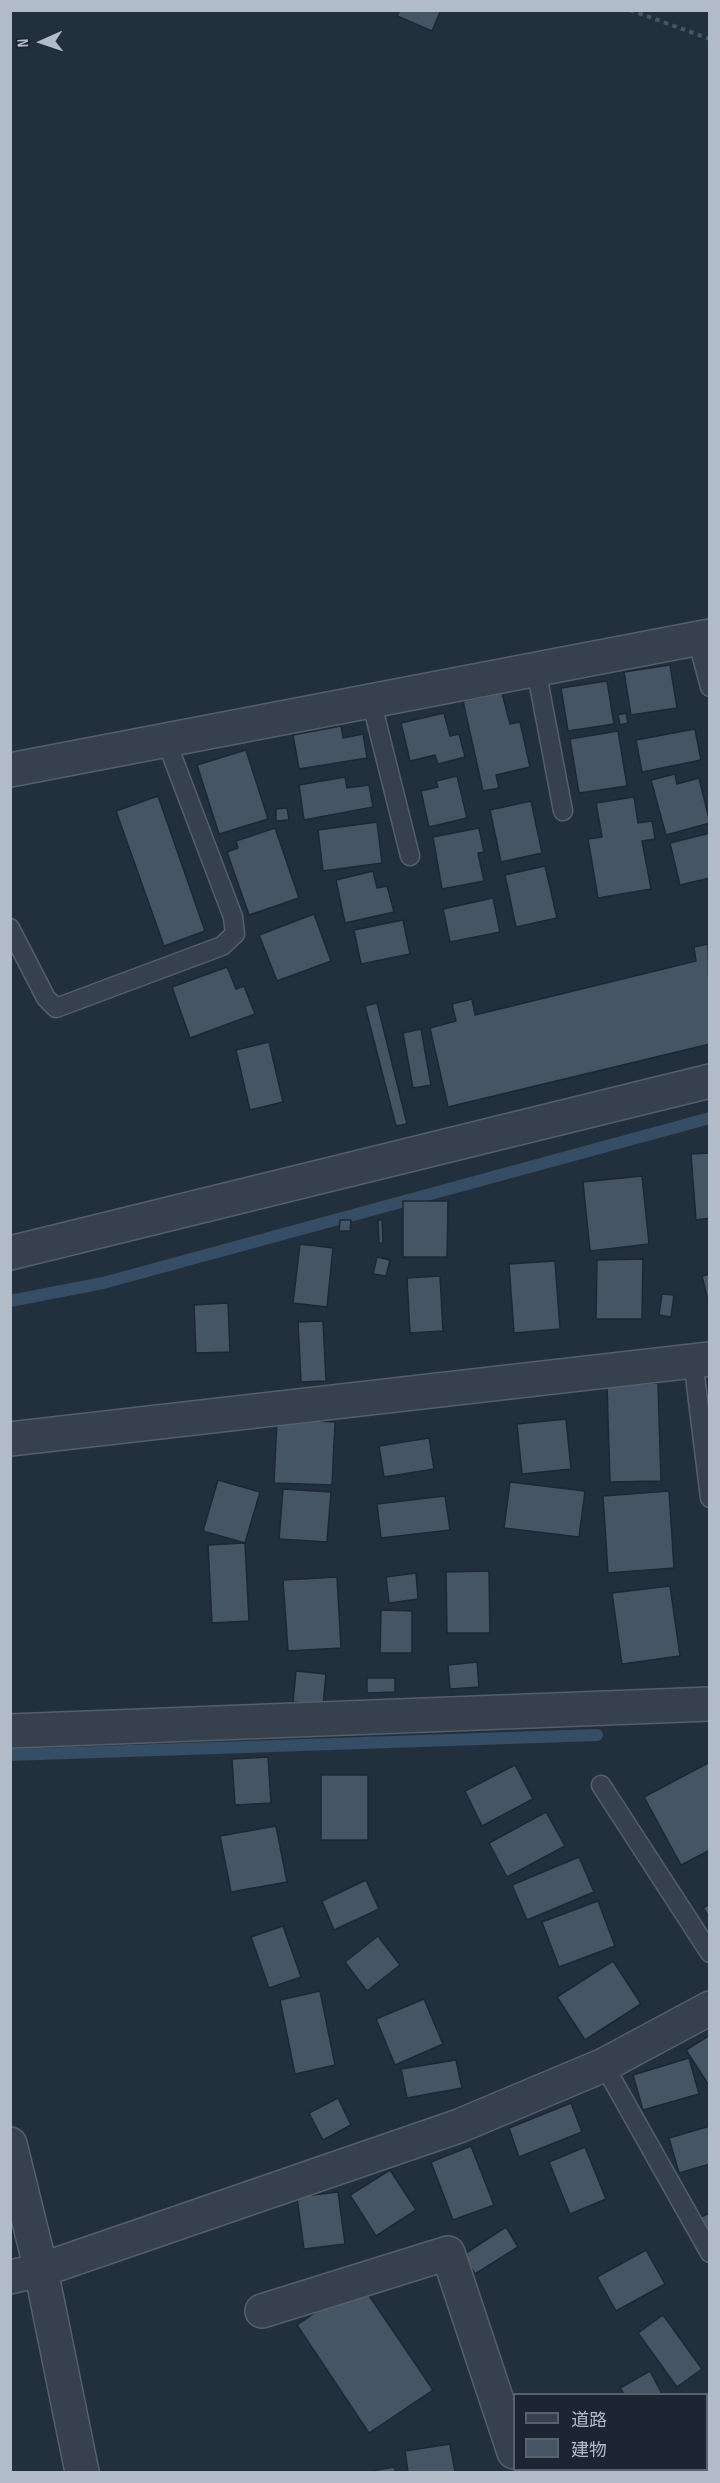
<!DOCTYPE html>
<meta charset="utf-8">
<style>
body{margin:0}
#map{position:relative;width:720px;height:2483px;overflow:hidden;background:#22303d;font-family:"Sofia Sans Condensed","Noto Sans JP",sans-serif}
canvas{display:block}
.frame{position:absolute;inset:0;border:12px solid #b2bcc9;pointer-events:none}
.legend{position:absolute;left:513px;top:2393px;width:195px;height:78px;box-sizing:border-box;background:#1b2632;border:2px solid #57626e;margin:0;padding:8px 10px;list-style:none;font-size:18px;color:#b2bcc9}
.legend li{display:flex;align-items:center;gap:12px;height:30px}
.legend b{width:30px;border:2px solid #57626e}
.north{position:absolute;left:12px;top:12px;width:60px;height:60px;-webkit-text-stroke:4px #1b2632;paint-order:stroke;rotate:267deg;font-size:16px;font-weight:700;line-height:24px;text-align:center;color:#b2bcc9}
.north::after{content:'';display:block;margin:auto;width:21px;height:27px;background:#b2bcc9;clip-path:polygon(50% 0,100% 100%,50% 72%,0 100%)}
</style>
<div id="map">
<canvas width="720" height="2483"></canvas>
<div class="frame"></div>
<ul class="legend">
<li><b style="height:8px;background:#36414d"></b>道路</li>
<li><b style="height:16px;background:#465564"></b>建物</li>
</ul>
<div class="north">N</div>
</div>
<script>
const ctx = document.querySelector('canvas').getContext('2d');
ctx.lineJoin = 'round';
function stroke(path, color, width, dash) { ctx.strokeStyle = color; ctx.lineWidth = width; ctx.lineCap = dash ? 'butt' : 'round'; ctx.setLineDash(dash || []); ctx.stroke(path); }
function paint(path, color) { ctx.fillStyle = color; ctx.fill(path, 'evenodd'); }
stroke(new Path2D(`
 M 10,1301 L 103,1283 L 710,1118
 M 10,1755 L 597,1735`), '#354d65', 12);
const building = new Path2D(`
 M 400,10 L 441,10 L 432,31 L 397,16 Z
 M 670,665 L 677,708 L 631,715 L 624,672 Z
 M 607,681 L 614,724 L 568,731 L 561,688 Z
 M 502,693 L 510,724 L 520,722 L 530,767 L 496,775 L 499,788 L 483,791 L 463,701 Z
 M 444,713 L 450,736 L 459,734 L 465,757 L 438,764 L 435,755 L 410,761 L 401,723 Z
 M 626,713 L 628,723 L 620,725 L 618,715 Z
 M 341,726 L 343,738 L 363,734 L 367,758 L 299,769 L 293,735 Z
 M 695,729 L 701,760 L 642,772 L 636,740 Z
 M 618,731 L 627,786 L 579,793 L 570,739 Z
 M 246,750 L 268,819 L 219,834 L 197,765 Z
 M 675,774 L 677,784 L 699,778 L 710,823 L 666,835 L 651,780 Z
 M 457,776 L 467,818 L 429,827 L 421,791 L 438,787 L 436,781 Z
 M 345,777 L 347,788 L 369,785 L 373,807 L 304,820 L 299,785 Z
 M 158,796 L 205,931 L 164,946 L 116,811 Z
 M 634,797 L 638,823 L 652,821 L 655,839 L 642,841 L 651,889 L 598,898 L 588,839 L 602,837 L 596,803 Z
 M 531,801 L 542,853 L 501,862 L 490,810 Z
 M 287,808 L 289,820 L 276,821 L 276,809 Z
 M 377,822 L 382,863 L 323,871 L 318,830 Z
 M 275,828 L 299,898 L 249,915 L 227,852 L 238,848 L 236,841 Z
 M 479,828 L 484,852 L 478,853 L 484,881 L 442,889 L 433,837 Z
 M 710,833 L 710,878 L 680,885 L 670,843 Z
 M 545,866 L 557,918 L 516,927 L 505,875 Z
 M 373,871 L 377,888 L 387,886 L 394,912 L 345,923 L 336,880 Z
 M 493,898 L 500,932 L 450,942 L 443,909 Z
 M 314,914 L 331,961 L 277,981 L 259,935 Z
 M 403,920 L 410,954 L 361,964 L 354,930 Z
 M 708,944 L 710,1044 L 448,1107 L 430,1028 L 456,1021 L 452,1004 L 472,999 L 475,1015 L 696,961 L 694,947 Z
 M 227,967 L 236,989 L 244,986 L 255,1014 L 190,1038 L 172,987 Z
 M 377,1003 L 407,1124 L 396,1126 L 365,1006 Z
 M 421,1029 L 431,1085 L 413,1088 L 403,1033 Z
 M 269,1042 L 283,1102 L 250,1110 L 236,1050 Z
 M 710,1153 L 710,1218 L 696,1220 L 691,1154 Z
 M 642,1176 L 649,1244 L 590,1251 L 583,1182 Z
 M 403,1201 L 448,1201 L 447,1257 L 403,1257 Z
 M 340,1220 L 351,1220 L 350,1231 L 339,1231 Z
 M 378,1220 L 382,1220 L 383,1243 L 379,1243 Z
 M 300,1244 L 333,1248 L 327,1307 L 293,1303 Z
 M 377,1257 L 390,1260 L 386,1276 L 373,1274 Z
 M 643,1259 L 642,1319 L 596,1319 L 597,1260 Z
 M 555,1261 L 560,1329 L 514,1333 L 509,1264 Z
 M 710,1274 L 710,1309 L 702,1276 Z
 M 440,1276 L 443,1331 L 410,1333 L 407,1278 Z
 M 662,1294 L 674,1295 L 671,1317 L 659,1315 Z
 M 228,1303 L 230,1352 L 196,1353 L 194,1305 Z
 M 323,1321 L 326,1381 L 301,1382 L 298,1322 Z
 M 658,1383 L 661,1481 L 610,1482 L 607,1385 Z
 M 277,1419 L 335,1422 L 332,1485 L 274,1483 Z
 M 566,1419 L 571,1469 L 522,1474 L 517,1424 Z
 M 429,1438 L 434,1469 L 384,1477 L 379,1446 Z
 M 218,1480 L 260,1492 L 245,1543 L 203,1531 Z
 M 510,1482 L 585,1491 L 579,1537 L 504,1528 Z
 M 283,1489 L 331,1492 L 327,1542 L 279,1539 Z
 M 669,1491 L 674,1568 L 608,1573 L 603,1496 Z
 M 445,1496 L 450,1530 L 381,1538 L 377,1504 Z
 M 245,1543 L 249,1621 L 212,1623 L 208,1545 Z
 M 489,1571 L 490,1633 L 447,1633 L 446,1572 Z
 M 416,1573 L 418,1599 L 389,1603 L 386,1577 Z
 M 337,1577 L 341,1648 L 288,1651 L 283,1580 Z
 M 670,1586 L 680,1656 L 622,1664 L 612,1593 Z
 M 381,1610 L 412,1611 L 412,1653 L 380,1653 Z
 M 477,1662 L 479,1687 L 450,1689 L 448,1665 Z
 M 296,1671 L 326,1674 L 323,1705 L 293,1702 Z
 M 367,1678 L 395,1678 L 395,1692 L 367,1693 Z
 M 268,1757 L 271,1803 L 235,1805 L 232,1759 Z
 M 710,1762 L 710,1850 L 681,1865 L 644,1797 Z
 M 515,1765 L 533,1799 L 482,1826 L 465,1791 Z
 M 321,1775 L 368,1775 L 368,1840 L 321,1840 Z
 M 546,1812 L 565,1846 L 507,1877 L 489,1843 Z
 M 276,1826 L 287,1882 L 231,1892 L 220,1836 Z
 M 579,1857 L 594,1892 L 527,1920 L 512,1885 Z
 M 366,1880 L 379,1909 L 334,1930 L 322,1901 Z
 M 598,1901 L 615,1946 L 559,1967 L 542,1922 Z
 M 710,1904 L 710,1918 L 703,1908 Z
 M 283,1926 L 301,1977 L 269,1988 L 251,1937 Z
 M 378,1936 L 400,1965 L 367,1991 L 345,1962 Z
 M 613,1961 L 641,2004 L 585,2040 L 557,1997 Z
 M 320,1991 L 335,2065 L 295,2074 L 280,2000 Z
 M 424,1999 L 443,2044 L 395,2065 L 376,2019 Z
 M 710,2035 L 710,2087 L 686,2050 Z
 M 689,2058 L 699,2094 L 643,2110 L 633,2075 Z
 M 456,2060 L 462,2088 L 407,2098 L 401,2069 Z
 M 338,2098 L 351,2125 L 323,2140 L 309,2113 Z
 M 571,2103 L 582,2132 L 519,2157 L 509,2128 Z
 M 710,2126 L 710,2164 L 679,2173 L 669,2138 Z
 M 471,2146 L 494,2205 L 453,2220 L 431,2162 Z
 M 585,2147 L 606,2199 L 570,2214 L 549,2162 Z
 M 390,2170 L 416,2210 L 376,2236 L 350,2195 Z
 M 338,2192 L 345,2244 L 304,2249 L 297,2197 Z
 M 710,2213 L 710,2242 L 698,2218 Z
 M 506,2227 L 518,2247 L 475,2274 L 463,2255 Z
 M 646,2250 L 665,2284 L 616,2311 L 597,2277 Z
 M 360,2282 L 433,2390 L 369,2433 L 297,2325 Z
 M 663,2315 L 702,2369 L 677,2387 L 638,2333 Z
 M 650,2371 L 662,2394 L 624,2394 L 620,2388 Z
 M 450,2444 L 455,2472 L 408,2472 L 405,2451 Z
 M 394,2467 L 396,2472 L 366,2472 Z
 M 541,2470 L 601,2470 L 594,2472 L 542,2472 Z`);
paint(building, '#465564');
stroke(building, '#1d2834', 1.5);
const lane = new Path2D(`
 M 697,638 L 710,687
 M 536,669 L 563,811
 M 371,700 L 410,856
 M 10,928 L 46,998 L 56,1008 L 222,946 L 235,934 L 233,917 L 166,740
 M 693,1360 L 710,1498
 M 601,1785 L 710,1953
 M 604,2065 L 710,2253`);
const street = new Path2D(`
 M 10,770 L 710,636
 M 10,1253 L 710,1081
 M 10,1439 L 710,1359
 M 10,1731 L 710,1704
 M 10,2144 L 41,2270 L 82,2472
 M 10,2277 L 41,2270 L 459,2126 L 604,2065 L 710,2008
 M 262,2311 L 448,2253 L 514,2452`);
stroke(lane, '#545f6b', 21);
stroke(street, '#545f6b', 36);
stroke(new Path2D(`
 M 630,10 L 710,39`), '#425a5b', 4, [4.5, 4.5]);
stroke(lane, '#36414d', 18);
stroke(street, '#36414d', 33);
</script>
